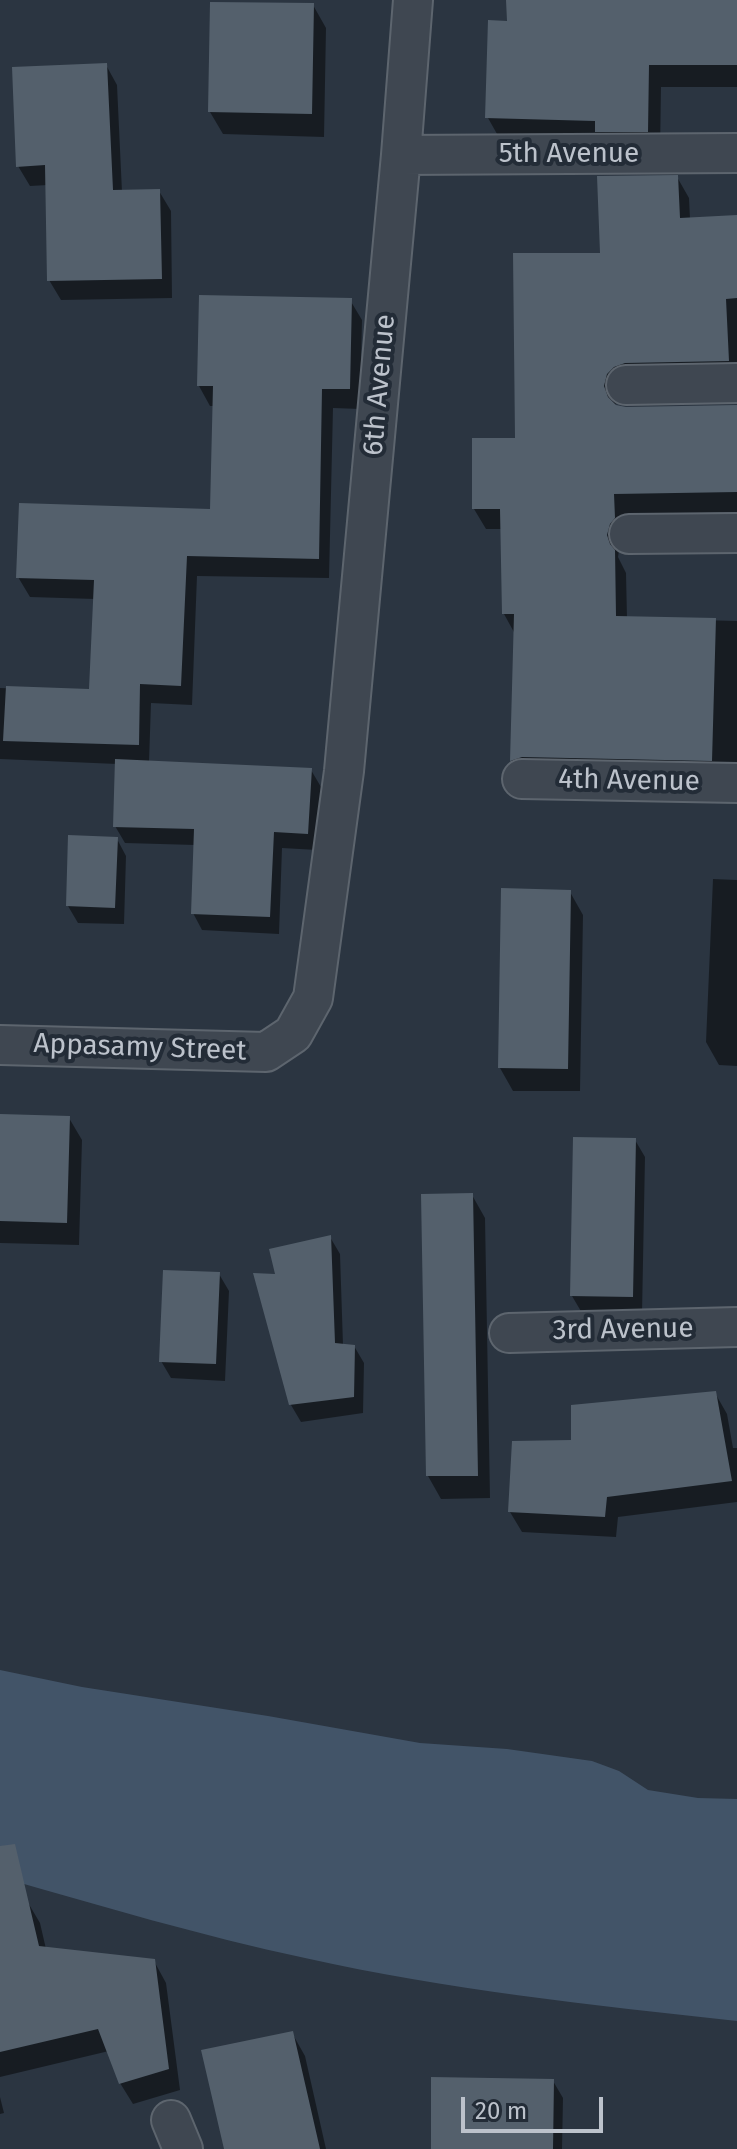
<!DOCTYPE html>
<style>
body{margin:0}
#map{position:relative;width:737px;height:2149px;overflow:hidden;background:#2b3541;font-family:"Fira Sans",sans-serif}
canvas{display:block}
.scale{position:absolute;left:461px;top:2097px;width:142px;height:36px;box-sizing:border-box;border:4px solid #bcc2cb;border-top:0;padding-left:10px;font-size:24px;line-height:28px;white-space:nowrap;color:#bcc2cb;-webkit-text-stroke:6px #232c37;paint-order:stroke}
</style>
<div id="map">
<canvas width="737" height="2149"></canvas>
<div class="scale">20 m</div>
</div>
<script>
const ctx = document.querySelector('canvas').getContext('2d');
ctx.lineJoin = 'round';
function paint(path, color) { ctx.fillStyle = color; ctx.fill(path, 'evenodd'); }
function stroke(path, color, width, dash) { ctx.strokeStyle = color; ctx.lineWidth = width; ctx.lineCap = dash ? 'butt' : 'round'; ctx.setLineDash(dash || []); ctx.stroke(path); }
function drawText(font, color, halo, rows, align = 'center') {
  ctx.font = font + ' "Fira Sans",sans-serif'; ctx.lineWidth = 8; ctx.setLineDash([]); ctx.textBaseline = 'middle'; ctx.strokeStyle = halo; ctx.fillStyle = color; for (const [text, x, y, turn = 0] of rows) {
    ctx.save(); ctx.translate(x, y); ctx.rotate((+turn || 0) * Math.PI / 180); ctx.textAlign = isNaN(turn) ? turn : align; if (halo) ctx.strokeText(text, 0, 0); ctx.fillText(text, 0, 0); ctx.restore();
  }
}
paint(new Path2D(`
 M 0,1670 L 82,1687 L 268,1716 L 420,1743 L 507,1749 L 592,1761 L 619,1771 L 648,1790 L 698,1798 L 737,1799 L 737,2021 C 592,2005 447,1990 305,1958 C 202,1936 101,1906 0,1877 Z`), '#425468');
paint(new Path2D(`
 M 508,0 L 737,0 L 737,87 L 661,87 L 660,154 L 501,141 L 488,118 L 509,23 Z
 M 313,5 L 326,28 L 324,137 L 223,134 L 210,112 Z
 M 106,65 L 117,85 L 122,192 L 159,191 L 171,211 L 172,298 L 61,300 L 49,280 L 48,185 L 30,186 L 18,166 Z
 M 677,177 L 689,198 L 690,219 L 737,217 L 737,381 L 618,395 L 615,406 L 625,409 L 737,407 L 737,512 L 625,515 L 625,539 L 620,545 L 618,557 L 626,573 L 627,618 L 737,621 L 737,771 L 523,781 L 512,761 L 515,634 L 504,614 L 502,529 L 486,529 L 474,509 L 517,440 L 602,255 Z
 M 350,300 L 362,320 L 360,409 L 333,408 L 329,578 L 197,576 L 192,705 L 151,703 L 149,762 L 311,770 L 321,787 L 317,850 L 282,848 L 279,934 L 202,930 L 193,913 L 195,845 L 125,843 L 115,826 L 117,764 L 0,759 L 0,688 L 91,691 L 95,599 L 30,597 L 18,577 L 212,511 L 214,406 L 210,406 L 199,386 Z
 M 117,839 L 126,856 L 124,924 L 78,923 L 68,906 Z
 M 713,879 L 737,880 L 737,1066 L 719,1065 L 706,1042 Z
 M 570,892 L 583,915 L 580,1091 L 513,1091 L 500,1068 Z
 M 0,1115 L 69,1118 L 82,1140 L 79,1245 L 0,1243 Z
 M 635,1140 L 645,1157 L 642,1314 L 582,1313 L 572,1296 Z
 M 472,1195 L 485,1218 L 490,1498 L 441,1499 L 428,1476 Z
 M 330,1237 L 340,1254 L 343,1345 L 354,1346 L 364,1363 L 363,1413 L 301,1422 L 291,1405 Z
 M 219,1274 L 229,1291 L 225,1381 L 171,1378 L 161,1361 Z
 M 715,1393 L 727,1414 L 733,1448 L 737,1448 L 737,1502 L 618,1517 L 616,1537 L 522,1532 L 510,1512 L 573,1442 Z
 M 27,1901 L 40,1923 L 46,1949 L 154,1961 L 166,1983 L 180,2090 L 133,2104 L 120,2083 L 109,2051 L 0,2077 L 0,1908 Z
 M 292,2033 L 305,2056 L 326,2149 L 226,2149 Z
 M 553,2081 L 563,2098 L 562,2149 L 433,2149 Z
 M 0,2097 L 4,2113 L 0,2114 Z`), '#0007');
paint(new Path2D(`
 M 506,0 L 737,0 L 737,65 L 649,65 L 648,132 L 595,132 L 595,121 L 485,118 L 488,20 L 507,21 Z
 M 210,2 L 314,3 L 312,114 L 208,112 Z
 M 107,63 L 113,190 L 160,189 L 162,279 L 47,281 L 45,165 L 16,167 L 12,67 Z
 M 678,175 L 680,218 L 737,215 L 737,298 L 726,299 L 729,361 L 625,363 L 614,367 L 607,374 L 604,386 L 608,397 L 616,405 L 626,407 L 737,405 L 737,492 L 614,494 L 615,518 L 610,524 L 607,535 L 610,544 L 615,550 L 616,616 L 716,618 L 712,761 L 522,757 L 510,761 L 514,614 L 502,614 L 500,509 L 472,509 L 472,438 L 515,438 L 513,253 L 600,253 L 597,176 Z
 M 199,295 L 352,298 L 350,389 L 322,389 L 319,559 L 187,556 L 181,686 L 140,684 L 139,745 L 3,741 L 6,686 L 89,689 L 94,580 L 16,578 L 19,503 L 210,509 L 213,386 L 197,386 Z
 M 115,759 L 312,768 L 308,834 L 274,832 L 270,917 L 191,914 L 194,829 L 113,827 Z
 M 68,835 L 118,837 L 115,908 L 66,906 Z
 M 501,888 L 571,890 L 568,1069 L 498,1068 Z
 M 0,1114 L 70,1116 L 67,1223 L 0,1221 Z
 M 573,1137 L 636,1138 L 633,1297 L 570,1296 Z
 M 473,1193 L 478,1476 L 426,1476 L 421,1194 Z
 M 331,1235 L 335,1343 L 355,1345 L 354,1397 L 289,1405 L 253,1273 L 275,1274 L 269,1249 Z
 M 163,1270 L 220,1272 L 216,1364 L 159,1362 Z
 M 716,1391 L 732,1481 L 607,1497 L 605,1517 L 508,1512 L 512,1441 L 571,1440 L 571,1405 Z
 M 15,1844 L 39,1946 L 155,1959 L 169,2069 L 119,2084 L 98,2029 L 0,2052 L 0,1846 Z
 M 293,2031 L 320,2149 L 224,2149 L 201,2050 Z
 M 431,2077 L 554,2079 L 553,2149 L 431,2149 Z`), '#54606c');
const minor = new Path2D(`
 M 401,155 L 737,153
 M 626,385 L 737,383
 M 629,534 L 737,533
 M 522,779 L 737,783
 M 0,1045 L 266,1052 L 293,1034 L 313,998 L 344,771 L 401,155 L 413,0
 M 509,1333 L 737,1327
 M 171,2120 L 183,2149`);
stroke(minor, '#5d656e', 42);
stroke(minor, '#3f4751', 38);
drawText('28px', '#bcc2cb', '#232c37', [
 ["5th Avenue",569,154],
 ["6th Avenue",380,385,-85],
 ["4th Avenue",629,781,1],
 ["Appasamy Street",140,1048,2],
 ["3rd Avenue",623,1330,-1]
]);
</script>
